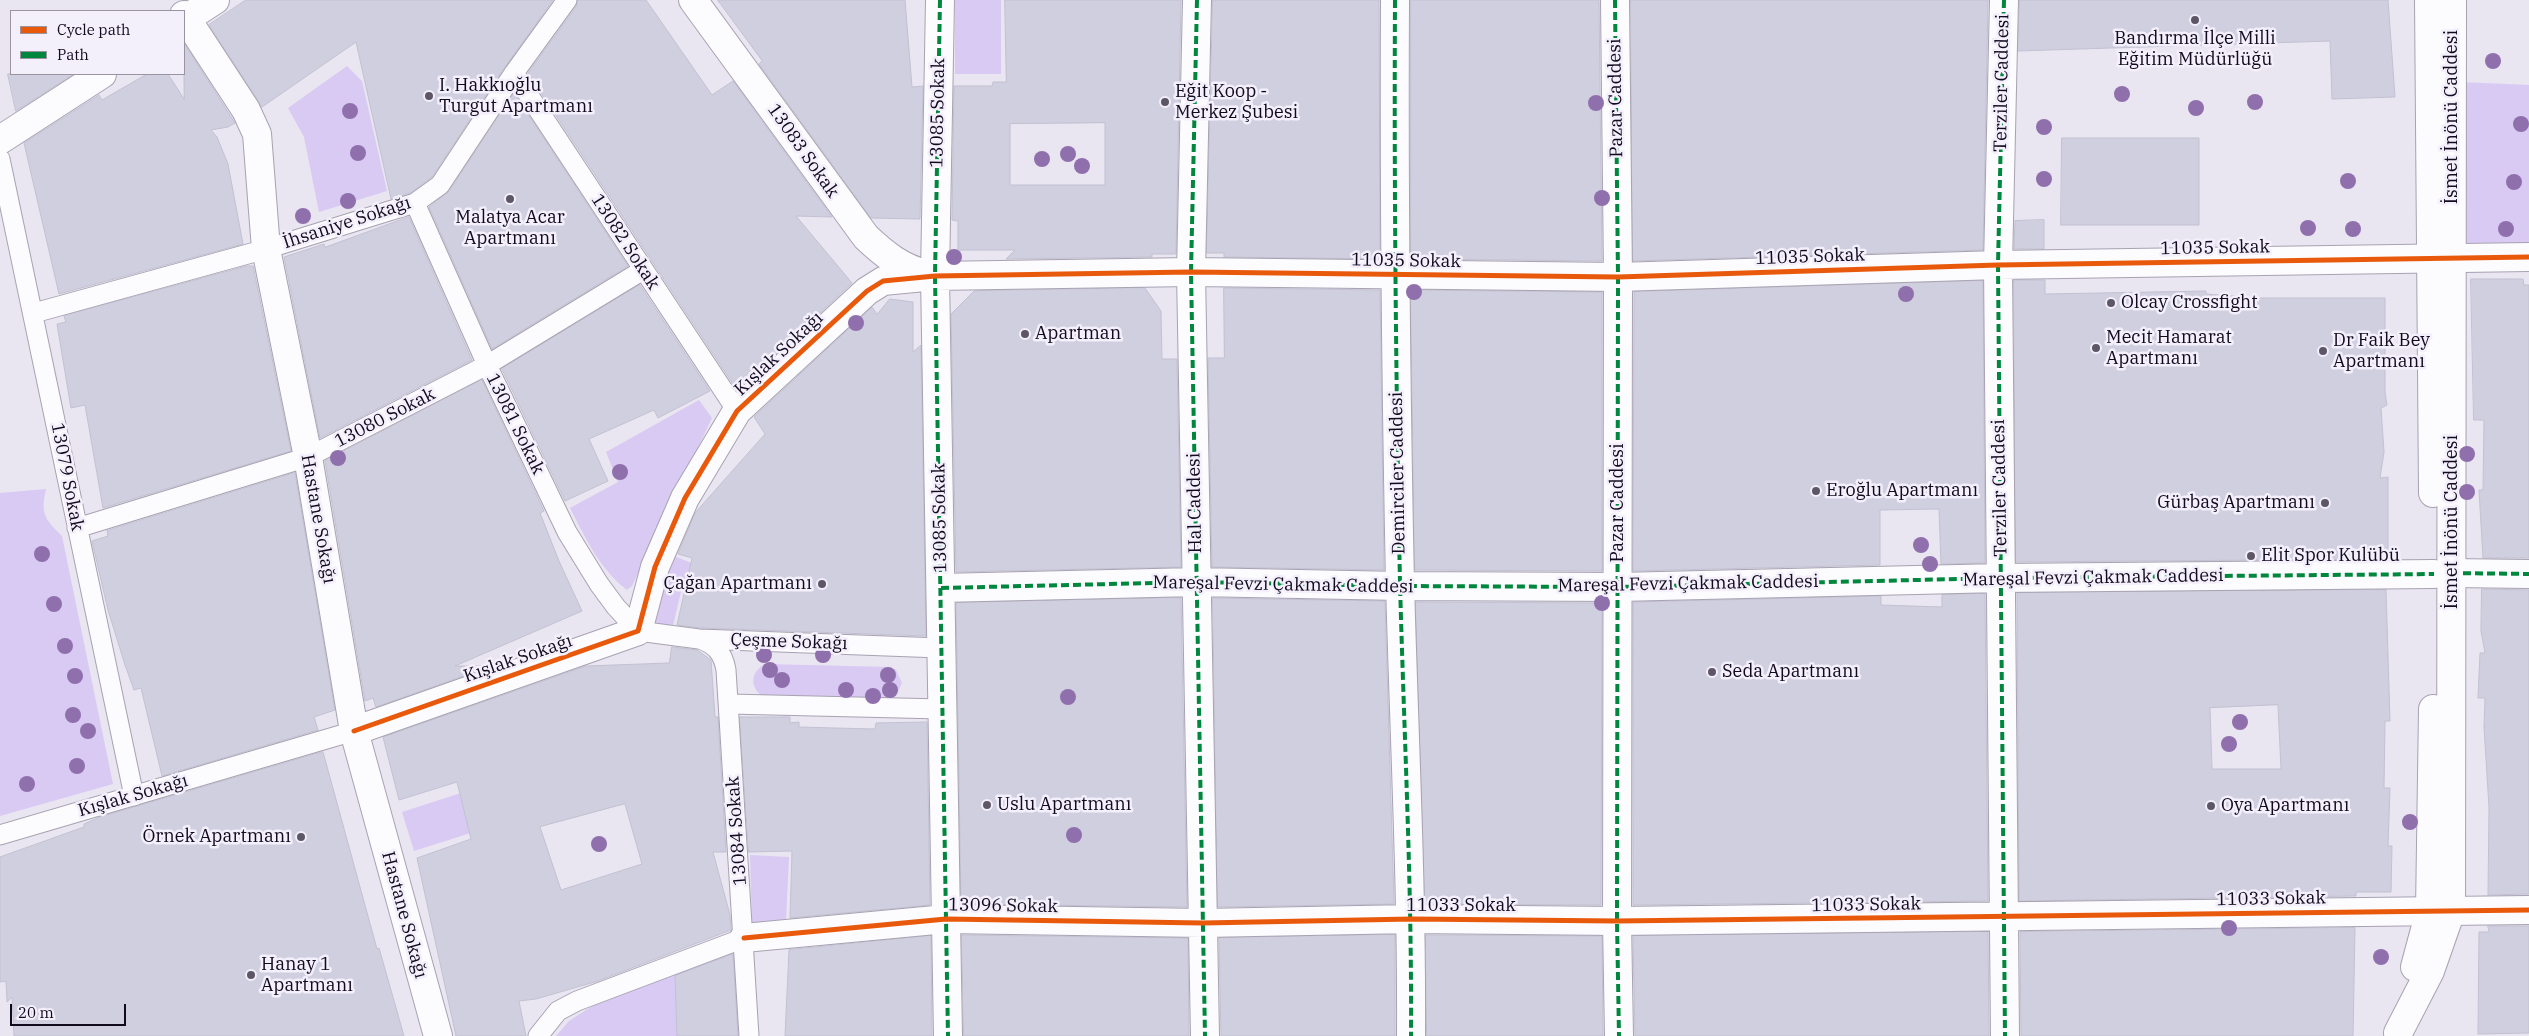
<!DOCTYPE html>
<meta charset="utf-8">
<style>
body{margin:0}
#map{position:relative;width:2529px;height:1036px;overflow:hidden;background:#e9e5f1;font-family:"IBM Plex Serif",serif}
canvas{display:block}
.legend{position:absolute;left:10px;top:10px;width:175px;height:65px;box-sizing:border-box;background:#f3effb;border:1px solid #9993a2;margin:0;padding:6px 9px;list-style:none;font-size:15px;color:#11091d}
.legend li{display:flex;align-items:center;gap:10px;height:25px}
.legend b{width:25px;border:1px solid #9993a2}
.scale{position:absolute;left:10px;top:1004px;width:116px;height:22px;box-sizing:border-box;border:2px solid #11091d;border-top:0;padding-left:6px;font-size:15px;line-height:18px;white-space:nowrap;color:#11091d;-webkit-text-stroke:4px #f3effb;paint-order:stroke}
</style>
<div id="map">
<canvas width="2529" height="1036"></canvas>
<ul class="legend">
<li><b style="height:6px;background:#e8590c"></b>Cycle path</li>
<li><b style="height:6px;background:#00873e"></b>Path</li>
</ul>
<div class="scale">20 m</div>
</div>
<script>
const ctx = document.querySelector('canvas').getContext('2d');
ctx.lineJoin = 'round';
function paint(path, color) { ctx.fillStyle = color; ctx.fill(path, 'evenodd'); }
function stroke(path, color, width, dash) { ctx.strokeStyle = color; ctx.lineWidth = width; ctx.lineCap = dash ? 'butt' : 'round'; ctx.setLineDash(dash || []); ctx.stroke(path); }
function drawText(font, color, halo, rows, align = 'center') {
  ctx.font = font + ' "IBM Plex Serif",serif'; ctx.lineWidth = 5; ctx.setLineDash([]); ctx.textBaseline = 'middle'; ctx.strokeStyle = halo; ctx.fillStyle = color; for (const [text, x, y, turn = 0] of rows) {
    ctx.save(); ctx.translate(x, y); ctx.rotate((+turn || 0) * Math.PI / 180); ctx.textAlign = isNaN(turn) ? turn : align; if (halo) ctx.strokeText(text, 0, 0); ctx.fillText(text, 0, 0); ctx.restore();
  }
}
paint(new Path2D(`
 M 955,0 L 1001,0 L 1001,74 L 955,74 Z
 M 347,66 L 362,81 L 387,191 L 319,212 L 304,137 L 288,108 Z
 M 2460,82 L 2529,85 L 2529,250 L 2460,249 Z
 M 699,400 L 712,418 L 632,586 L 627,590 C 599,568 586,539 570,508 L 618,482 L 606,452 Z
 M 46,489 C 40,514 45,519 62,536 L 113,784 L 0,816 L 0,493 Z
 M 669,554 L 689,562 L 719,567 L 715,590 L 682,587 L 673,626 L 647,622 Z
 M 765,664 L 890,667 L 896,670 L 902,683 L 896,696 L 889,699 L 765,698 C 750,689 749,673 765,664 Z
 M 464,792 L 543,810 L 414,851 L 402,812 Z
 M 750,855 L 789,857 L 786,920 L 752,925 Z
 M 738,950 L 741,1036 L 556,1036 L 569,1021 L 597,1003 Z`), '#d9caf3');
const building = new Path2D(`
 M 246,0 L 553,0 L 505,67 L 432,177 L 410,193 L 391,199 L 356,42 L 262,107 L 209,25 Z
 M 578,0 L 646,0 L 712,95 L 733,81 L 832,217 L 796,216 L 852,283 L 737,390 L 528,73 L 576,7 Z
 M 718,0 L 905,0 L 912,87 L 923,86 L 920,219 L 871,218 L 759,64 L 762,61 Z
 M 1005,0 L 1181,0 L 1176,254 L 1152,254 L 1152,257 L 1006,259 L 1015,250 L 958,250 L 958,221 L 952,220 L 954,86 L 992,86 L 993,82 L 1006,82 ZM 1105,123 L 1105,185 L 1010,185 L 1010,124 Z
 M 1213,0 L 1379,0 L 1380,259 L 1224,257 L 1224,253 L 1207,253 Z
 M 1411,0 L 1599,0 L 1602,261 L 1411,259 Z
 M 1631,0 L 1988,0 L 1983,250 L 1633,261 Z
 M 2020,0 L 2388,0 L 2395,97 L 2332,99 L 2330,41 L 2018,51 Z
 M 184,43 L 235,123 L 228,127 L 211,130 L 217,137 L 228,164 L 243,244 L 59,294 L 24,143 L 99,95 L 102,100 L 147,74 L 168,74 L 184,99 Z
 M 8,74 L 74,74 L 16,111 Z
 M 514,93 L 628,266 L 492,349 L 429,207 L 449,191 Z
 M 2062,138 L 2199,138 L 2199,225 L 2061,225 Z
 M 409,217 L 472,360 L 320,438 L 284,257 L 324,244 L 325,247 Z
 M 2044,220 L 2044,249 L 2014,249 L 2015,221 Z
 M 247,266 L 253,266 L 291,451 L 103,508 L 85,405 L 71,408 L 57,324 L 66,322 L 64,316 Z
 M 2471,279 L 2523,279 L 2524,285 L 2529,285 L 2529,558 L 2483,558 L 2479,490 L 2483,490 L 2484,420 L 2474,420 Z
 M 2014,280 L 2045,280 L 2045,294 L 2206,291 L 2206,294 L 2260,298 L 2385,298 L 2385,392 L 2387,405 L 2381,408 L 2384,452 L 2380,478 L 2388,477 L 2388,559 L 2016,562 Z
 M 1983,281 L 1985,563 L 1941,564 L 1939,509 L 1880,510 L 1880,565 L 1633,571 L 1634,292 Z
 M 640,285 L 710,391 L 658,418 L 654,410 L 589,439 L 608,481 L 565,501 L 502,369 Z
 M 1145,288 L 1161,311 L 1162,359 L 1177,359 L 1181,567 L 956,572 L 951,314 L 974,291 Z
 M 1224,288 L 1380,290 L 1384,570 L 1212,567 L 1208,358 L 1224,358 Z
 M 1411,290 L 1602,292 L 1602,571 L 1415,570 Z
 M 890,299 L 913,302 L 913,352 L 921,345 L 926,636 L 700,628 L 677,625 L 692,558 L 678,554 L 695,513 L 765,434 L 754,417 L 872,307 L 877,314 Z
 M 482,380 L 544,511 L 540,513 L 559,561 L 582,611 L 455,666 L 492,666 L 376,707 L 373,698 L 365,701 L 325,461 Z
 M 295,473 L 335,710 L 314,717 L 318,730 L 162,776 L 141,688 L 134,690 L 125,665 L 108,610 L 92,541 L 108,536 L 107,531 Z
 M 2482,589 L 2529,590 L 2529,894 L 2488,895 L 2489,807 L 2484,727 L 2485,698 L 2478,698 L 2480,653 L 2485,653 L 2481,631 Z
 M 2386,590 L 2390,721 L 2385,721 L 2384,788 L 2390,788 L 2388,846 L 2392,846 L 2391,892 L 2356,892 L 2356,896 L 2019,901 L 2017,593 ZM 2278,705 L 2281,769 L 2212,769 L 2210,708 Z
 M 1985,594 L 1988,901 L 1633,905 L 1633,602 L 1881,596 L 1881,605 L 1942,607 L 1942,595 Z
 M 1181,598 L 1187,907 L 961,904 L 956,603 Z
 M 1213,598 L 1385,601 L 1394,904 L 1218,907 Z
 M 1416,602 L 1602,603 L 1601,905 L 1425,904 Z
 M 672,647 L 697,650 L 711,660 L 715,717 L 718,717 L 726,852 L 713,852 L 730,915 L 731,930 L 598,981 L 536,999 L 519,1001 L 526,1036 L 456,1036 L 417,858 L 471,839 L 457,782 L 399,800 L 383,737 L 586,666 L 669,663 ZM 625,804 L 642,864 L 561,890 L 540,827 Z
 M 740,717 L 790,717 L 790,723 L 799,722 L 799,727 L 834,728 L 875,729 L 876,723 L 927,722 L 930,905 L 790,918 L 792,851 L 749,852 Z
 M 323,752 L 377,949 L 379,948 L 404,1036 L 14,1036 L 12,997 L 7,1002 L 6,981 L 0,982 L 0,857 L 84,827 L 84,824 L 100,817 Z
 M 2488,926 L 2529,926 L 2529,1033 L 2478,1034 L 2479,932 L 2489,932 Z
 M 2355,928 L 2353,1036 L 2021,1036 L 2020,932 Z
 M 1988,932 L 1989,1036 L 1635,1036 L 1633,936 Z
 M 962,935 L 1188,938 L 1189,1036 L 964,1036 Z
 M 1395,935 L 1395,1036 L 1221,1036 L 1219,938 Z
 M 1426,935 L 1602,936 L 1603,1036 L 1427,1036 Z
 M 931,936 L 932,1036 L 785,1036 L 789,950 Z
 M 733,954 L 738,1036 L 677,1036 L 675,976 Z`);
paint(building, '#d0cfe0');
stroke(building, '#c2c1d1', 1);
const service = new Path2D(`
 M 514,73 L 737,411
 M 0,159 L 134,796
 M 415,203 L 487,365 L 567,532 L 599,584 L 616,607 L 638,631 L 699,639 L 940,648
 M 34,313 L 266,249 L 415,203 L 440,185 L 514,73 L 567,0
 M 77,528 L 308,457 L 487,365 L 643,270
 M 700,639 C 716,645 723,653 726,670 L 749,1036
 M 729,704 L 942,709
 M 0,835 L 354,731
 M 538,1036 L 558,1011 L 577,1001 L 744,938`);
const pedestrian = new Path2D(`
 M 1615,0 L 1618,277 L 1617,921 L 1619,1036`);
const minor = new Path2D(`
 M 693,0 L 866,237 C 884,254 901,268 926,274
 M 940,0 L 935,276 L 948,1036
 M 1197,0 L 1191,272 L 1205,1036
 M 1395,0 C 1394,194 1396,389 1400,583 C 1404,734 1412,885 1411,1036
 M 2004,0 L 1998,265 L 2005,1036
 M 184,15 L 246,110 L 257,134 L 266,249 L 308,457 L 354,731 L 438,1036
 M 184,20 L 215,0
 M 0,140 L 102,74
 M 2451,573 L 2529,574
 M 941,588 L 1196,582 L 1401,586 L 1618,587 L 2001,578 L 2434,574
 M 354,731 L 638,631 L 655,567 L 685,498 L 737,411 L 867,291 L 883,281 L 935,276 L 1191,272 L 1618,277 L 1998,265 L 2529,257
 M 744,938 L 946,919 L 1203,923 L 1412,919 L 1617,921 L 2529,910`);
const secondary = new Path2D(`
 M 2429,0 L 2433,493
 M 2415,967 L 2430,911 L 2433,709
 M 2398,1033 L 2430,971 L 2451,911 L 2452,0`);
stroke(service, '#a8a2b2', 21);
stroke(pedestrian, '#a8a2b2', 30);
stroke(minor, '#a8a2b2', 30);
stroke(secondary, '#a8a2b2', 30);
stroke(service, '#fcfbfd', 19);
stroke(pedestrian, '#fcfbfd', 28);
stroke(minor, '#fcfbfd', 28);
stroke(secondary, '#fcfbfd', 28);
stroke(new Path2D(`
 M 940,0 L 935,276 L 948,1036
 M 1197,0 L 1191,272 L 1205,1036
 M 1395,0 C 1394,194 1396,389 1400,583 C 1404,734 1412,885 1411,1036
 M 1615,0 L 1618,277 L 1617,921 L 1619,1036
 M 2004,0 L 1998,265 L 2005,1036
 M 2451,573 L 2529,574
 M 941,588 L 1196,582 L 1401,586 L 1618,587 L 2001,578 L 2434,574`), '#00873e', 4, [8, 4]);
stroke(new Path2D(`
 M 354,731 L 638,631 L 655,567 L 685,498 L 737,411 L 867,291 L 883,281 L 935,276 L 1191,272 L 1618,277 L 1998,265 L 2529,257
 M 744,938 L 946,919 L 1203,923 L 1412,919 L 1617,921 L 2529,910`), '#e8590c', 5);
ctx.fillStyle = '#8f70ad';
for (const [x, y] of [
 [2493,61],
 [2122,94],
 [2255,102],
 [1596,103],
 [2196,108],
 [350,111],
 [2521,124],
 [2044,127],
 [358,153],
 [1068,154],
 [1042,159],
 [1082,166],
 [2044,179],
 [2348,181],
 [2514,182],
 [1602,198],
 [348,201],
 [303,216],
 [2308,228],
 [2353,229],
 [2506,229],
 [954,257],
 [1414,292],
 [1906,294],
 [856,323],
 [2467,454],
 [338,458],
 [620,472],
 [2467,492],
 [1921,545],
 [42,554],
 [1930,564],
 [1602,603],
 [54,604],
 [65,646],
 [764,655],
 [823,655],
 [770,670],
 [888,675],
 [75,676],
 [782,680],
 [846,690],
 [890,690],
 [873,696],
 [1068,697],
 [73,715],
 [2240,722],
 [88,731],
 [2229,744],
 [77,766],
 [27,784],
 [2410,822],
 [1074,835],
 [599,844],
 [2229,928],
 [2381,957]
]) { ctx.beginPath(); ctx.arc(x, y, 8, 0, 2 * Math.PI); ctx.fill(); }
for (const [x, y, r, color] of [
 [2195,20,5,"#5d5667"],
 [429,96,5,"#5d5667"],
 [1165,102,5,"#5d5667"],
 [510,199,5,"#5d5667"],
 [2111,303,5,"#5d5667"],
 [1025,334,5,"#5d5667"],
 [2096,348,5,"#5d5667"],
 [2323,351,5,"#5d5667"],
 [1816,491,5,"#5d5667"],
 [2325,503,5,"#5d5667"],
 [2251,556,5,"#5d5667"],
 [822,584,5,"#5d5667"],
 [1712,672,5,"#5d5667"],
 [987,805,5,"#5d5667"],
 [2211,806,5,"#5d5667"],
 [301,837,5,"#5d5667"],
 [251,975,5,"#5d5667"]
]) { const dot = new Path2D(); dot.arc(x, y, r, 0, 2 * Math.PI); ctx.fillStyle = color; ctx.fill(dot); stroke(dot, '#f3effb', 2); }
drawText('18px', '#11091d', '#f3effb', [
 ["Bandırma İlçe Milli",2195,39,"center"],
 ["Eğitim Müdürlüğü",2195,60,"center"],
 ["I. Hakkıoğlu",439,86],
 ["Turgut Apartmanı",439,107],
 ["Eğit Koop -",1175,92],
 ["Merkez Şubesi",1175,113],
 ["Malatya Acar",510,218,"center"],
 ["Apartmanı",510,239,"center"],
 ["Olcay Crossfight",2121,303],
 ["Apartman",1035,334],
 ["Mecit Hamarat",2106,338],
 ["Apartmanı",2106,359],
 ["Dr Faik Bey",2333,341],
 ["Apartmanı",2333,362],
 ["Eroğlu Apartmanı",1826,491],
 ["Gürbaş Apartmanı",2315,503,"right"],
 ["Elit Spor Kulübü",2261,556],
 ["Çağan Apartmanı",812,584,"right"],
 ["Seda Apartmanı",1722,672],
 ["Uslu Apartmanı",997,805],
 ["Oya Apartmanı",2221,806],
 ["Örnek Apartmanı",291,837,"right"],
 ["Hanay 1",261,965],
 ["Apartmanı",261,986]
], 'left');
drawText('18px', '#11091d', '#f3effb', [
 ["Terziler Caddesi",2002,83,-89],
 ["Pazar Caddesi",1616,98,-91],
 ["13085 Sokak",938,113,-89],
 ["İsmet İnönü Caddesi",2452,117,-90],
 ["13083 Sokak",803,151,55],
 ["İhsaniye Sokağı",347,223,-18],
 ["13082 Sokak",625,242,57],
 ["11035 Sokak",2215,248,-1],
 ["11035 Sokak",1810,257,-2],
 ["11035 Sokak",1406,261,1],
 ["Kışlak Sokağı",779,354,-43],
 ["13080 Sokak",385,418,-27],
 ["13081 Sokak",515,424,64],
 ["Demirciler Caddesi",1398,473,-91],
 ["13079 Sokak",67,477,79],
 ["Terziler Caddesi",2000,488,-91],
 ["Hal Caddesi",1195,503,-91],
 ["Pazar Caddesi",1618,503,-90],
 ["13085 Sokak",940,518,-91],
 ["Hastane Sokağı",318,519,80],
 ["İsmet İnönü Caddesi",2452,522,-90],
 ["Mareşal Fevzi Çakmak Caddesi",2093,578,-1],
 ["Mareşal Fevzi Çakmak Caddesi",1688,584,-1],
 ["Mareşal Fevzi Çakmak Caddesi",1283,585,1],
 ["Çeşme Sokağı",789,642,2],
 ["Kışlak Sokağı",518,659,-19],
 ["Kışlak Sokağı",133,796,-16],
 ["13084 Sokak",737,831,-94],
 ["11033 Sokak",2271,899,-1],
 ["11033 Sokak",1866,905,-1],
 ["13096 Sokak",1003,906,1],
 ["11033 Sokak",1461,906],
 ["Hastane Sokağı",404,915,75]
]);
</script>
